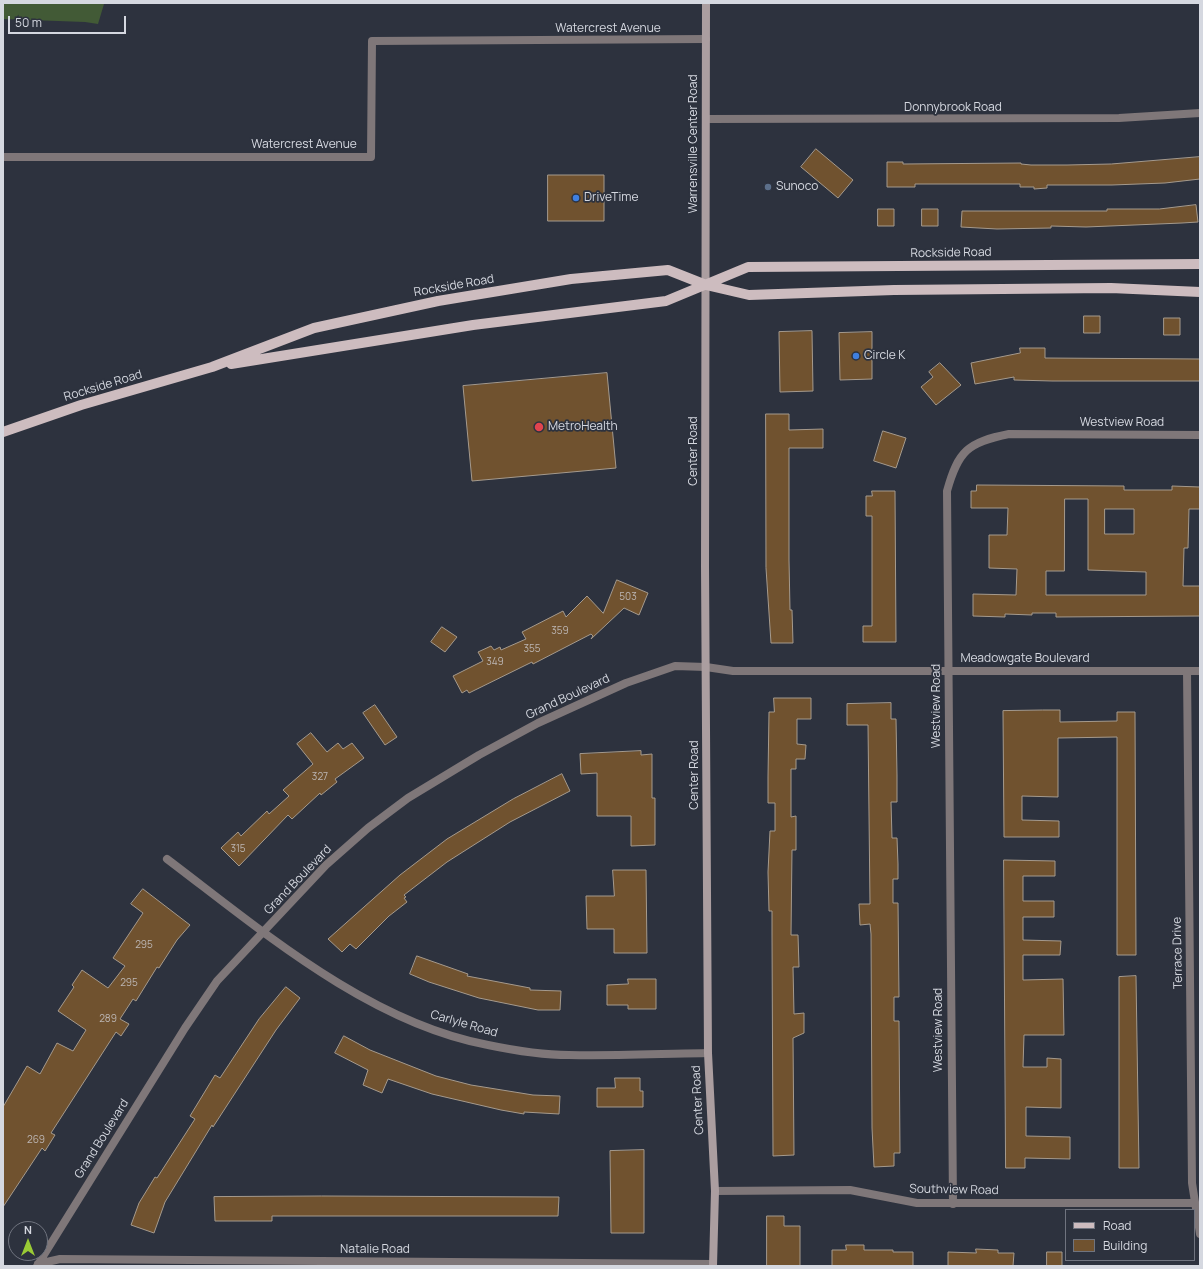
<!DOCTYPE html>
<style>
body{margin:0}
#map{position:relative;width:1203px;height:1269px;overflow:hidden;background:#2d323e;font-family:Manrope,sans-serif}
canvas{display:block}
.frame{position:absolute;inset:0;border:4px solid #d5d8e0;pointer-events:none}
.legend{position:absolute;left:1065px;top:1209px;width:130px;height:52px;box-sizing:border-box;background:#2d323e;border:1px solid #70747f;margin:0;padding:5px 7px;list-style:none;font-size:12px;color:#d5d8e0}
.legend li{display:flex;align-items:center;gap:8px;height:20px}
.legend b{width:20px;border:1px solid #70747f}
.north{position:absolute;left:8px;top:1221px;width:40px;height:40px;box-sizing:border-box;background:#2d323e;border:1px solid #70747f;border-radius:50%;rotate:0deg;font-size:11px;font-weight:700;line-height:16px;text-align:center;color:#d5d8e0}
.north::after{content:'';display:block;margin:auto;width:14px;height:18px;background:#9acb35;clip-path:polygon(50% 0,100% 100%,50% 72%,0 100%)}
.scale{position:absolute;left:8px;top:16px;width:118px;height:18px;box-sizing:border-box;border:2px solid #d5d8e0;border-top:0;padding-left:5px;font-size:12px;line-height:14px;white-space:nowrap;color:#d5d8e0;-webkit-text-stroke:3px #2d323e;paint-order:stroke}
</style>
<div id="map">
<canvas width="1203" height="1269"></canvas>
<div class="frame"></div>
<ul class="legend">
<li><b style="height:5px;background:#cdbcbf"></b>Road</li>
<li><b style="height:11px;background:#70522f"></b>Building</li>
</ul>
<div class="north">N</div>
<div class="scale">50 m</div>
</div>
<script>
const ctx = document.querySelector('canvas').getContext('2d');
ctx.lineJoin = 'round';
function paint(path, color) { ctx.fillStyle = color; ctx.fill(path, 'evenodd'); }
function stroke(path, color, width, dash) { ctx.strokeStyle = color; ctx.lineWidth = width; ctx.lineCap = dash ? 'butt' : 'round'; ctx.setLineDash(dash || []); ctx.stroke(path); }
function drawText(font, color, halo, rows, align = 'center') {
  ctx.font = font + ' Manrope,sans-serif'; ctx.lineWidth = 3.5; ctx.setLineDash([]); ctx.textBaseline = 'middle'; ctx.strokeStyle = halo; ctx.fillStyle = color; for (const [text, x, y, turn = 0] of rows) {
    ctx.save(); ctx.translate(x, y); ctx.rotate((+turn || 0) * Math.PI / 180); ctx.textAlign = isNaN(turn) ? turn : align; if (halo) ctx.strokeText(text, 0, 0); ctx.fillText(text, 0, 0); ctx.restore();
  }
}
paint(new Path2D(`
 M 3,3 L 103,3 L 104,4 L 98,24 L 85,22 L 3,19 Z`), '#425a36');
const building = new Path2D(`
 M 816,149 L 853,180 L 838,198 L 801,167 Z
 M 1200,157 L 1200,179 L 1165,183 L 1112,185 L 1047,185 L 1047,188 L 1034,189 L 1034,187 L 1020,187 L 1020,184 L 915,184 L 915,187 L 887,187 L 887,162 L 903,162 L 903,164 L 1021,163 L 1021,164 L 1031,165 L 1067,165 L 1111,164 Z
 M 548,175 L 604,175 L 604,221 L 548,221 Z
 M 1196,205 L 1198,222 L 1182,223 L 1086,227 L 1051,226 L 1051,228 L 997,229 L 961,227 L 962,211 L 1107,211 L 1107,209 L 1159,209 Z
 M 878,209 L 894,209 L 894,226 L 878,226 Z
 M 922,209 L 938,209 L 938,226 L 922,226 Z
 M 1084,316 L 1100,316 L 1100,333 L 1084,333 Z
 M 1164,318 L 1180,318 L 1180,335 L 1164,335 Z
 M 812,331 L 813,391 L 780,392 L 779,332 Z
 M 872,332 L 872,379 L 840,380 L 839,333 Z
 M 1020,348 L 1045,348 L 1045,358 L 1200,359 L 1200,381 L 1052,381 L 1014,380 L 1014,377 L 975,384 L 971,363 L 1020,353 Z
 M 940,363 L 961,385 L 936,405 L 921,387 L 933,377 L 929,372 Z
 M 607,373 L 616,468 L 472,481 L 463,386 Z
 M 766,414 L 789,414 L 789,430 L 823,429 L 823,448 L 789,448 L 789,560 L 790,610 L 792,610 L 793,643 L 771,643 L 766,568 Z
 M 883,431 L 906,438 L 896,468 L 874,461 Z
 M 977,485 L 1124,486 L 1124,490 L 1172,490 L 1172,486 L 1200,487 L 1200,509 L 1189,509 L 1188,548 L 1184,548 L 1183,586 L 1200,586 L 1200,616 L 1056,617 L 1056,613 L 1032,613 L 1032,615 L 1005,614 L 1005,617 L 973,616 L 973,594 L 1016,595 L 1017,569 L 989,568 L 989,535 L 1007,535 L 1008,508 L 971,508 L 971,491 L 976,491 ZM 1065,499 L 1088,499 L 1088,570 L 1146,572 L 1146,595 L 1046,595 L 1046,571 L 1064,571 ZM 1105,509 L 1134,509 L 1134,534 L 1105,534 Z
 M 872,491 L 895,491 L 896,642 L 863,642 L 863,626 L 872,626 L 872,516 L 866,516 L 866,496 L 872,496 Z
 M 617,580 L 648,593 L 639,615 L 624,608 L 591,639 L 593,636 L 591,634 L 533,664 L 532,662 L 469,693 L 467,690 L 462,693 L 453,676 L 483,661 L 478,652 L 491,646 L 494,650 L 500,647 L 501,650 L 526,639 L 522,632 L 563,611 L 566,617 L 587,596 L 603,613 Z
 M 442,627 L 457,637 L 445,652 L 431,642 Z
 M 774,698 L 811,698 L 811,719 L 797,719 L 797,744 L 806,745 L 805,759 L 796,759 L 796,769 L 791,769 L 791,817 L 796,816 L 796,850 L 792,850 L 791,935 L 798,935 L 799,967 L 793,967 L 794,1014 L 804,1013 L 804,1033 L 793,1038 L 794,1155 L 773,1156 L 772,935 L 772,911 L 769,911 L 768,872 L 770,831 L 775,831 L 775,803 L 768,803 L 768,777 L 769,712 L 774,712 Z
 M 891,703 L 891,719 L 896,719 L 897,775 L 897,802 L 891,802 L 892,838 L 897,838 L 898,864 L 898,879 L 893,879 L 893,903 L 898,903 L 899,997 L 894,997 L 894,1021 L 899,1021 L 900,1153 L 894,1153 L 894,1166 L 874,1167 L 872,1128 L 871,934 L 870,924 L 860,925 L 859,904 L 870,904 L 868,725 L 847,725 L 847,704 Z
 M 375,705 L 397,737 L 385,745 L 363,713 Z
 M 1043,710 L 1060,710 L 1060,722 L 1117,721 L 1117,712 L 1135,712 L 1136,955 L 1117,955 L 1117,737 L 1058,738 L 1058,797 L 1022,796 L 1022,820 L 1059,821 L 1059,837 L 1004,837 L 1003,711 Z
 M 311,733 L 327,752 L 338,743 L 343,749 L 352,743 L 364,758 L 335,779 L 337,782 L 321,795 L 320,793 L 292,819 L 288,815 L 239,866 L 221,848 L 238,832 L 241,836 L 267,811 L 269,814 L 289,796 L 283,790 L 313,764 L 297,744 Z
 M 641,751 L 641,755 L 652,754 L 652,798 L 655,798 L 655,845 L 631,846 L 631,816 L 597,816 L 597,773 L 581,774 L 580,754 Z
 M 562,774 L 570,791 L 510,822 L 447,862 L 404,895 L 406,897 L 404,898 L 407,902 L 389,916 L 356,949 L 350,944 L 342,952 L 328,939 L 400,875 L 447,839 L 513,799 Z
 M 1004,860 L 1055,861 L 1055,876 L 1023,876 L 1023,901 L 1054,901 L 1054,917 L 1023,917 L 1023,940 L 1061,941 L 1060,955 L 1023,955 L 1023,980 L 1063,979 L 1064,1035 L 1024,1035 L 1023,1067 L 1047,1067 L 1047,1058 L 1061,1059 L 1061,1108 L 1026,1107 L 1026,1136 L 1070,1137 L 1070,1159 L 1025,1158 L 1025,1168 L 1006,1168 Z
 M 613,870 L 646,870 L 647,953 L 614,953 L 614,929 L 587,929 L 586,896 L 614,896 Z
 M 143,889 L 190,925 L 177,940 L 159,968 L 157,967 L 136,1001 L 133,999 L 120,1019 L 129,1024 L 121,1036 L 116,1032 L 51,1133 L 55,1135 L 45,1151 L 42,1148 L 3,1207 L 3,1107 L 27,1066 L 40,1074 L 57,1043 L 73,1051 L 86,1030 L 58,1011 L 74,987 L 72,985 L 82,970 L 108,988 L 125,966 L 113,958 L 143,913 L 131,904 Z
 M 417,956 L 468,974 L 467,976 L 530,988 L 530,990 L 561,991 L 560,1010 L 538,1010 L 479,998 L 429,982 L 410,974 Z
 M 1136,976 L 1139,1168 L 1119,1168 L 1119,977 Z
 M 628,979 L 656,979 L 656,1009 L 628,1009 L 628,1005 L 607,1005 L 607,985 L 628,984 Z
 M 286,987 L 300,998 L 276,1030 L 213,1127 L 212,1125 L 165,1202 L 154,1233 L 131,1225 L 139,1203 L 155,1177 L 157,1178 L 195,1119 L 190,1116 L 215,1075 L 220,1078 L 259,1019 Z
 M 344,1036 L 370,1050 L 436,1076 L 471,1085 L 533,1095 L 560,1096 L 559,1114 L 524,1112 L 524,1114 L 501,1110 L 432,1094 L 388,1079 L 382,1093 L 363,1085 L 368,1070 L 335,1053 Z
 M 615,1078 L 640,1078 L 640,1091 L 643,1091 L 643,1107 L 597,1107 L 597,1088 L 615,1088 Z
 M 644,1150 L 644,1233 L 611,1233 L 610,1151 Z
 M 322,1196 L 559,1197 L 558,1216 L 272,1216 L 272,1221 L 215,1221 L 214,1197 Z
 M 767,1216 L 784,1216 L 784,1226 L 800,1226 L 800,1266 L 767,1266 Z
 M 846,1245 L 864,1245 L 864,1250 L 893,1250 L 893,1252 L 913,1252 L 913,1266 L 832,1266 L 832,1250 L 846,1250 Z
 M 976,1249 L 998,1250 L 998,1253 L 1014,1253 L 1013,1266 L 948,1266 L 948,1252 L 976,1253 Z
 M 1047,1252 L 1062,1252 L 1062,1266 L 1047,1266 Z`);
paint(building, '#70522f');
stroke(building, '#a59a8d', 1);
stroke(new Path2D(`
 M 706,119 L 1119,118 L 1200,113
 M 3,157 L 371,157 L 372,41 L 706,39
 M 1187,671 L 1192,1183 L 1200,1234
 M 167,859 C 261,930 369,1023 488,1045 C 512,1050 545,1055 569,1055 C 615,1056 662,1054 708,1053
 M 715,1191 L 850,1190 L 917,1203 L 1194,1203
 M 953,1204 L 947,491 C 958,451 968,442 1009,434 L 1200,435
 M 38,1264 L 60,1259 L 713,1264
 M 37,1266 L 185,1028 L 217,981 L 326,865 L 368,828 L 408,798 L 479,755 L 538,723 L 626,683 L 675,666 L 706,667 L 733,671 L 1200,671`), '#7f7779', 8);
stroke(new Path2D(`
 M 706,3 L 705,566 L 708,1053 L 715,1191 L 713,1266`), '#ab9ea0', 8);
stroke(new Path2D(`
 M 231,364 L 473,325 L 666,301 L 748,267 L 1200,264
 M 3,432 L 81,405 L 212,367 L 314,328 L 438,301 L 571,279 L 668,270 L 706,285 L 749,295 L 894,290 L 1111,288 L 1200,292`), '#cdbcbf', 10);
for (const [x, y, r, color] of [
 [768,187,4,"#5c6f8a"],
 [576,198,4,"#3f7fe0"],
 [856,356,4,"#3f7fe0"],
 [539,427,5,"#e0444e"]
]) { const dot = new Path2D(); dot.arc(x, y, r, 0, 2 * Math.PI); ctx.fillStyle = color; ctx.fill(dot); stroke(dot, '#2d323e', 1.5); }
drawText('10px', '#bcb6b4', null, [
 ["503",628,597],
 ["359",560,631],
 ["355",532,649],
 ["349",495,662],
 ["327",320,777],
 ["315",238,849],
 ["295",144,945],
 ["295",129,983],
 ["289",108,1019],
 ["269",36,1140]
]);
drawText('12px', '#d5d8e0', '#2d323e', [
 ["Watercrest Avenue",608,29],
 ["Donnybrook Road",953,108],
 ["Warrensville Center Road",694,144,-90],
 ["Watercrest Avenue",304,145],
 ["Rockside Road",951,253,-1],
 ["Rockside Road",454,286,-10],
 ["Rockside Road",103,386,-17],
 ["Westview Road",1122,423],
 ["Center Road",694,451,-90],
 ["Meadowgate Boulevard",1025,659],
 ["Grand Boulevard",568,697,-25],
 ["Westview Road",937,706,-90],
 ["Center Road",695,775,-90],
 ["Grand Boulevard",298,880,-46],
 ["Terrace Drive",1178,953,-91],
 ["Carlyle Road",464,1024,16],
 ["Westview Road",939,1030,-90],
 ["Center Road",698,1100,-93],
 ["Grand Boulevard",102,1139,-58],
 ["Southview Road",954,1190,1],
 ["Natalie Road",375,1250]
]);
drawText('12px', '#d5d8e0', '#2d323e', [
 ["Sunoco",776,187],
 ["DriveTime",584,198],
 ["Circle K",864,356],
 ["MetroHealth",548,427]
], 'left');
</script>
